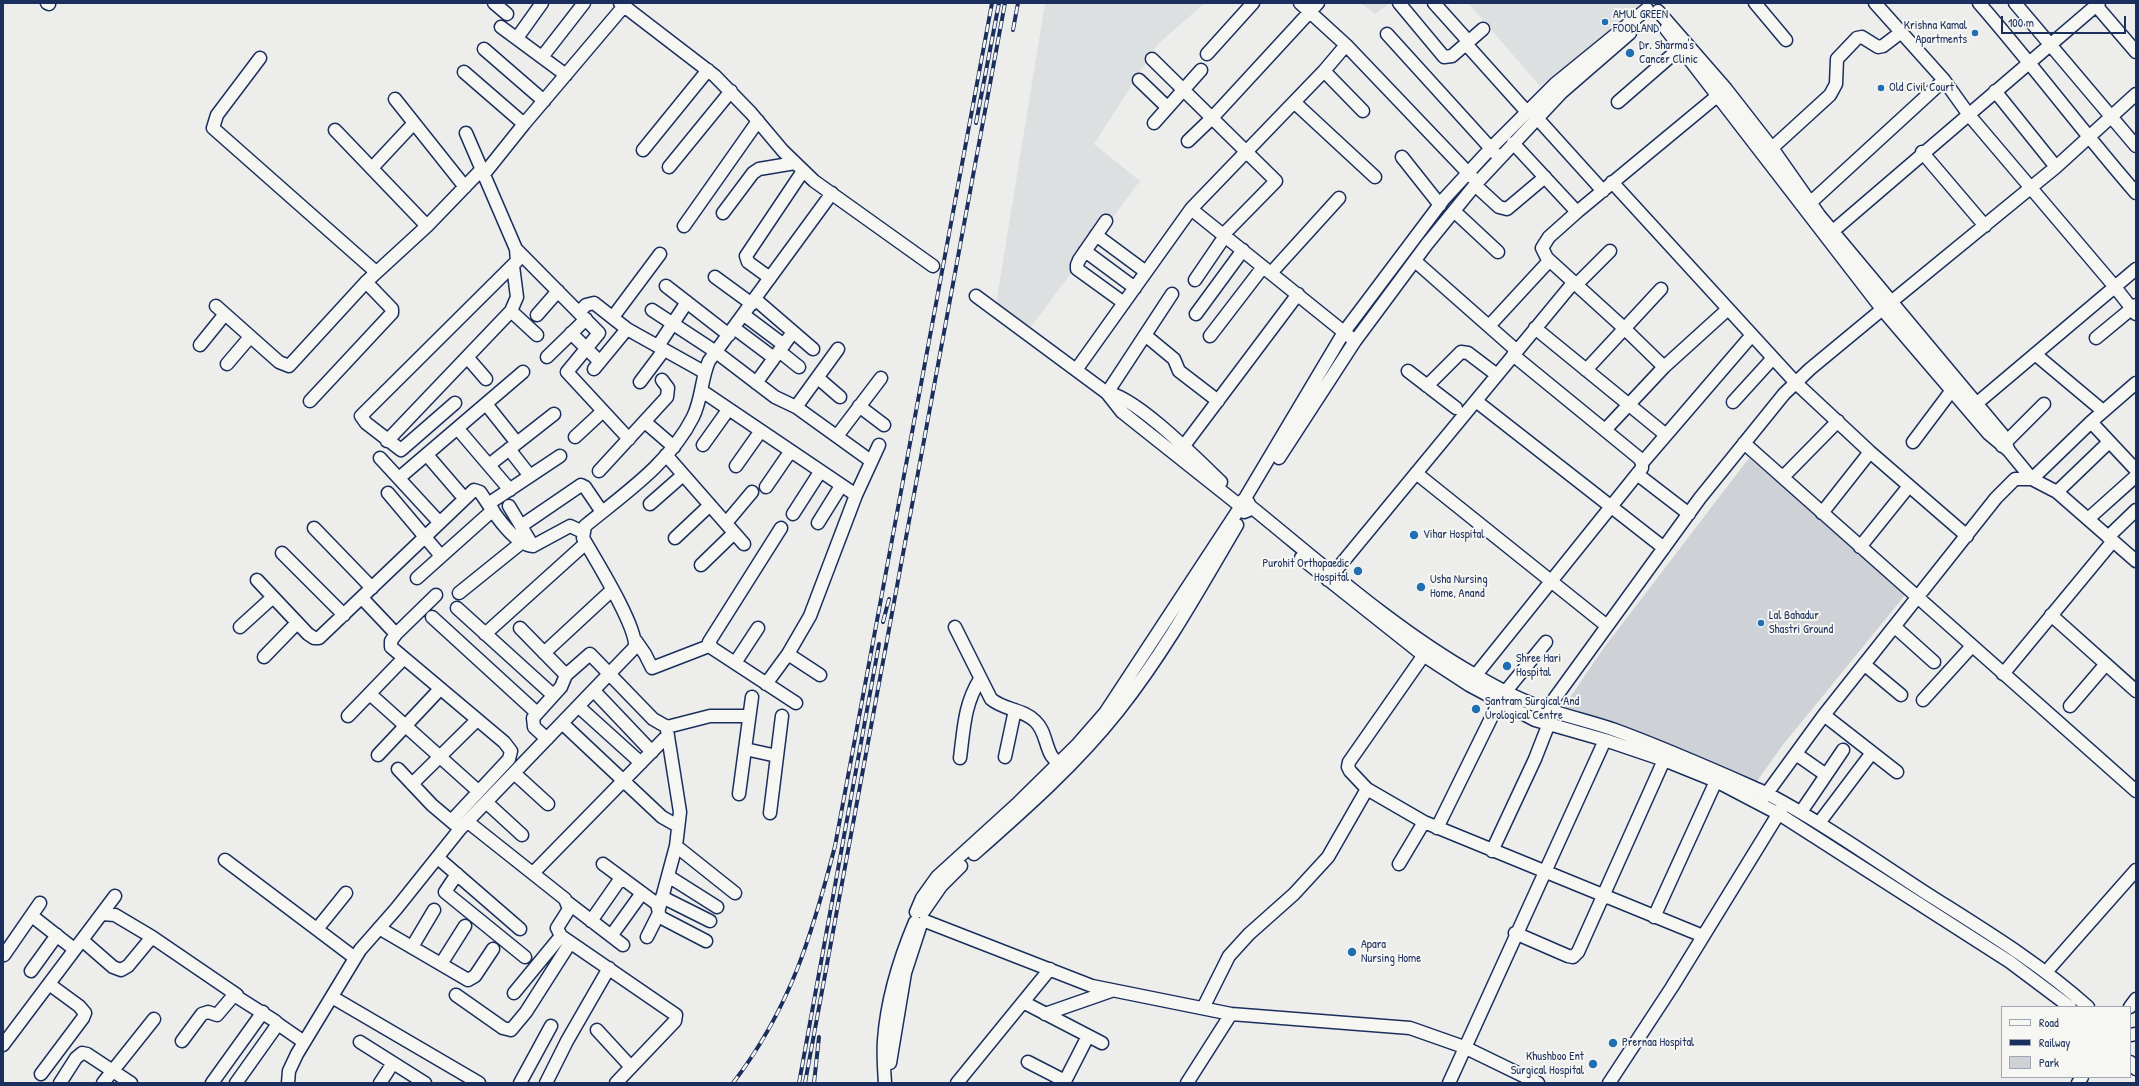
<!DOCTYPE html>
<style>
body{margin:0}
#map{position:relative;width:2139px;height:1086px;overflow:hidden;background:#edeeec;font-family:"Patrick Hand",sans-serif}
canvas{display:block}
.frame{position:absolute;inset:0;border:4px solid #1b2f5e;pointer-events:none}
.legend{position:absolute;left:2001px;top:1006px;width:130px;height:72px;box-sizing:border-box;background:#f6f6f2;border:1px solid #9ea6b7;margin:0;padding:5px 7px;list-style:none;font-size:12px;color:#1b2f5e}
.legend li{display:flex;align-items:center;gap:8px;height:20px}
.legend b{width:20px;border:1px solid #9ea6b7}
.scale{position:absolute;left:2001px;top:16px;width:125px;height:18px;box-sizing:border-box;border:2px solid #1b2f5e;border-top:0;padding-left:5px;font-size:12px;line-height:14px;white-space:nowrap;color:#1b2f5e;-webkit-text-stroke:3px #f6f6f2;paint-order:stroke}
</style>
<div id="map">
<canvas width="2139" height="1086"></canvas>
<div class="frame"></div>
<ul class="legend">
<li><b style="height:5px;background:#f6f6f2"></b>Road</li>
<li><b style="height:5px;background:#1b2f5e"></b>Railway</li>
<li><b style="height:11px;background:#ced2d7"></b>Park</li>
</ul>
<div class="scale">100 m</div>
</div>
<script>
const ctx = document.querySelector('canvas').getContext('2d');
ctx.lineJoin = 'round';
function paint(path, color) { ctx.fillStyle = color; ctx.fill(path, 'evenodd'); }
function stroke(path, color, width, dash) { ctx.strokeStyle = color; ctx.lineWidth = width; ctx.lineCap = dash ? 'butt' : 'round'; ctx.setLineDash(dash || []); ctx.stroke(path); }
function drawText(font, color, halo, rows, align = 'center') {
  ctx.font = font + ' "Patrick Hand",sans-serif'; ctx.lineWidth = 4; ctx.setLineDash([]); ctx.textBaseline = 'middle'; ctx.strokeStyle = halo; ctx.fillStyle = color; for (const [text, x, y, turn = 0] of rows) {
    ctx.save(); ctx.translate(x, y); ctx.rotate((+turn || 0) * Math.PI / 180); ctx.textAlign = isNaN(turn) ? turn : align; if (halo) ctx.strokeText(text, 0, 0); ctx.fillText(text, 0, 0); ctx.restore();
  }
}
paint(new Path2D(`
 M 1045,3 L 1205,3 L 1158,44 L 1094,144 L 1140,181 L 1030,328 L 996,304 Z
 M 1361,3 L 1390,3 L 1375,14 Z
 M 1468,3 L 1647,3 L 1540,86 Z`), '#dde0e1');
paint(new Path2D(`
 M 1749,458 L 1906,594 L 1782,746 L 1753,787 L 1558,715 L 1603,649 Z`), '#ced2d7');
const minor = new Path2D(`
 M 47,3 L 49,4
 M 494,3 L 507,14
 M 620,3 L 715,76 L 751,113 L 783,151 L 814,181 L 933,266
 M 1300,3 L 1346,45 L 1472,177
 M 1399,3 L 1444,57 L 1452,56 L 1483,29
 M 1434,3 L 1469,42
 M 1755,3 L 1786,40
 M 1875,3 L 1944,80 L 1969,115 L 2115,287 L 2136,314
 M 1979,3 C 2033,65 2082,131 2136,193
 M 2015,3 L 2136,146
 M 2094,3 L 2136,52
 M 1658,11 L 1726,89 L 1772,148 L 1819,215 L 2002,434 L 2009,451 L 2032,479 L 2057,492 L 2136,561
 M 501,27 L 566,75
 M 1666,29 L 1882,309 L 1989,434 L 2008,450
 M 1387,34 L 1495,153
 M 517,38 L 542,3
 M 1466,44 L 1527,112
 M 484,49 L 544,101
 M 1207,54 L 1253,3
 M 542,57 L 584,3
 M 260,58 L 217,115 L 213,128 L 376,272
 M 1152,59 L 1276,181 L 1223,235
 M 1324,71 L 1363,111
 M 464,72 L 524,124
 M 1139,80 L 1167,107
 M 1995,91 L 2056,167
 M 1722,92 L 1577,212 L 1549,237 L 1542,248 L 1547,258 L 1625,329 L 1664,367 L 1728,309
 M 395,99 L 465,187
 M 1294,102 L 1375,177
 M 1618,102 L 1679,49
 M 1537,118 L 1603,191
 M 1154,123 L 1201,70
 M 335,130 L 427,226
 M 1188,141 L 1212,118 L 1318,3
 M 1513,143 L 1577,212
 M 1772,148 L 1830,95 L 1836,84 L 1837,59 L 1857,38 L 1862,37 L 1878,47 L 1883,46 L 1900,33
 M 643,150 L 708,70
 M 1922,152 L 1985,226
 M 1402,157 L 1440,205
 M 669,167 L 731,91
 M 372,168 L 414,123
 M 484,174 L 524,124 L 624,6
 M 1612,182 L 1796,383 L 1870,452 L 1967,536
 M 1475,185 L 1499,207 L 1507,209 L 1545,177
 M 1810,203 L 1944,80
 M 1191,209 L 1350,337
 M 1454,211 L 1498,252
 M 723,213 L 753,173 L 759,169 L 795,163
 M 1106,221 L 1079,260 L 1077,265 L 1077,269 L 1124,303
 M 684,226 L 758,121
 M 1833,231 L 2099,3
 M 1096,235 L 1146,272
 M 516,249 L 599,333 L 567,372 L 629,439
 M 1085,251 L 1135,288
 M 1415,261 L 1517,351
 M 1271,273 L 1339,198
 M 715,277 L 752,304
 M 770,278 L 748,262 L 746,256 L 803,171
 M 1195,280 L 1225,236
 M 1576,285 L 1610,251
 M 666,286 L 729,335
 M 976,296 L 1107,393 L 1122,412 L 1239,505
 M 755,299 L 813,349
 M 216,306 L 279,362 L 289,366 L 366,282 L 427,226 L 482,169
 M 652,310 L 716,352 L 775,397 L 796,407 L 871,461
 M 511,311 L 537,335
 M 579,312 L 586,305 L 594,303 L 627,329 L 704,372
 M 1196,314 L 1243,250
 M 537,315 L 558,291
 M 744,315 L 784,345
 M 613,317 L 660,254
 M 1489,326 L 1549,261
 M 734,328 L 774,358
 M 1535,328 L 1666,435
 M 571,333 L 600,362
 M 1145,335 L 1174,359 L 1179,371 L 1218,401
 M 1210,336 L 1263,267
 M 2096,338 L 2136,305
 M 200,345 L 225,314
 M 658,346 L 687,302
 M 779,351 L 799,367
 M 2035,354 L 2103,411
 M 467,357 L 486,379
 M 547,357 L 586,319
 M 227,364 L 250,337
 M 594,369 L 627,329
 M 1076,370 L 1191,209 L 1324,71 L 1346,45
 M 1586,370 L 1661,289
 M 1408,371 L 1456,408
 M 818,378 L 840,397
 M 640,382 L 664,350
 M 756,383 L 793,332
 M 1427,386 L 1461,352 L 1468,353 L 1497,375
 M 702,391 L 856,495
 M 1107,393 C 1134,395 1199,461 1221,482
 M 1107,393 L 1172,294
 M 310,401 L 392,313 L 392,309 L 366,282
 M 1476,401 L 1664,548
 M 1733,402 L 1773,358
 M 455,403 L 401,450 L 366,423 L 361,416 L 517,261 L 516,249 L 466,133
 M 486,404 L 517,443
 M 1976,404 L 2136,269
 M 859,406 L 884,425
 M 796,407 L 838,349
 M 645,422 L 674,447
 M 2091,422 L 2136,470
 M 458,429 L 510,490
 M 1605,430 L 1664,367
 M 837,436 L 881,378
 M 575,437 L 603,411
 M 387,441 L 511,311 L 517,297 L 513,266
 M 1913,442 L 1952,390
 M 1744,443 L 2136,791
 M 703,445 L 728,410
 M 2002,446 L 2044,404
 M 509,449 L 530,476
 M 427,455 L 464,498
 M 666,455 L 744,544
 M 1177,455 L 1298,294
 M 380,458 L 439,522
 M 1279,458 L 1355,341 L 1427,244 L 1475,185 L 1562,92 L 1630,33
 M 1642,463 L 1752,335
 M 489,465 L 554,414
 M 736,466 L 760,432
 M 599,471 L 667,397 L 668,388 L 662,380
 M 1416,473 L 1607,626
 M 1637,474 L 1689,514
 M 1783,477 L 1838,421
 M 399,478 L 523,372
 M 766,487 L 790,452
 M 2057,492 L 2109,442
 M 388,493 L 441,556
 M 1244,500 L 1344,332 L 1444,199 L 1491,148 L 1555,84 L 1647,9
 M 488,504 L 560,456
 M 650,504 L 683,475
 M 509,506 L 533,546
 M 1250,506 L 1249,510 L 1244,512 L 1241,510 L 1239,505 L 1242,501 L 1248,502 L 1250,506 C 1323,565 1394,629 1475,675 C 1497,688 1522,701 1546,709 C 1569,717 1592,722 1615,730 C 1667,749 1716,771 1766,793 C 1823,823 1875,860 1929,895 C 1984,930 2039,963 2088,1007
 M 1822,513 L 1870,452
 M 793,514 L 820,472
 M 2088,519 L 2136,476
 M 726,523 L 752,492
 M 818,523 L 841,486
 M 521,526 L 581,485 L 585,487 L 602,512
 M 314,528 L 372,588
 M 781,528 L 709,642 L 712,648 L 796,703
 M 2108,537 L 2136,510
 M 675,538 L 710,505
 M 1860,547 L 1909,486
 M 282,553 L 344,615
 M 1301,558 L 1423,655 L 1469,685 L 1535,720 L 1605,740 L 1664,760 L 1716,781 L 1779,814 L 2010,962 L 2070,1007
 M 701,565 L 734,533
 M 417,578 L 493,510
 M 257,580 L 308,634 L 314,638 L 319,638 L 474,490 L 480,492 C 491,508 513,545 533,546 L 570,526 L 583,532
 M 1328,580 L 1573,283
 M 459,593 L 521,543
 M 436,595 L 396,634 L 391,641 L 391,647 L 504,742 L 511,751 L 509,759 L 454,818
 M 362,598 L 396,634
 M 457,608 L 553,695
 M 2051,615 L 2136,691
 M 432,617 L 537,713
 M 240,627 L 273,597
 M 955,627 L 991,699 C 1004,710 1023,709 1035,721 C 1045,730 1045,744 1051,755 C 1054,760 1060,764 1064,768
 M 1895,627 L 1934,662
 M 520,628 L 566,675
 M 485,634 L 586,543
 M 636,641 L 645,654 L 652,668 L 709,646
 M 1428,649 L 1349,762 L 1348,767 L 1350,771 L 1367,789 L 1424,822 L 1703,936
 M 544,653 L 612,590
 M 788,654 L 820,675
 M 264,657 L 297,623
 M 735,663 L 758,628
 M 1865,665 L 1901,695
 M 2003,674 L 2113,541
 M 1475,676 L 1642,468 L 1642,463 L 1639,458 L 1513,355
 M 766,684 L 788,654 L 810,616 L 856,495 L 879,445
 M 594,691 L 652,752
 M 1506,691 L 1546,642
 M 370,694 L 478,791
 M 1923,700 L 1972,646
 M 2070,706 L 2106,664
 M 579,707 L 641,763
 M 1547,709 L 1700,498 L 1784,394 L 1810,369 L 1891,302 L 2056,167 L 2136,94
 M 1824,715 L 1897,772
 M 348,716 L 403,659
 M 562,723 L 662,817 L 678,826
 M 547,739 L 534,727 L 533,718 L 561,687 L 566,675 L 590,654 L 653,719 L 667,727 L 710,716 L 749,716
 M 745,749 L 777,756
 M 1796,754 L 1826,775
 M 378,755 L 440,689
 M 1005,757 L 1015,710
 M 960,758 C 964,728 964,705 980,679
 M 398,769 L 432,805 L 458,827
 M 514,773 L 548,804
 M 412,784 L 477,720
 M 739,794 L 752,697
 M 1762,800 L 1824,715 L 1996,498 L 2015,479 L 2032,479 L 2091,422 L 2136,383
 M 486,802 L 522,835
 M 1801,812 L 1843,750
 M 770,813 L 782,716
 M 468,822 L 565,899 L 569,909 L 557,928 L 561,936 L 676,1015 L 675,1021 L 616,1083
 M 1819,823 L 1871,754
 M 1437,828 L 1499,702
 M 676,846 L 735,893
 M 1492,851 L 1535,759 L 1551,718
 M 974,854 C 1025,809 1076,764 1118,711 C 1164,653 1200,588 1237,525
 M 438,858 L 520,929
 M 225,860 L 355,958
 M 603,864 L 657,904 L 659,913 L 647,937
 M 1399,864 L 1424,822
 M 533,873 L 668,735
 M 457,874 L 445,892 L 525,957
 M 668,876 L 717,907
 M 662,897 L 710,921
 M 567,902 L 623,945
 M 659,909 L 676,846 L 680,812 L 667,730
 M 916,912 L 922,898 L 937,877 L 1016,805 L 1078,744 L 1105,713 L 1239,509
 M 923,912 L 941,886 L 961,866
 M 102,914 L 115,915 L 152,937 L 237,995
 M 32,916 L 74,949
 M 658,916 L 706,941
 M 1654,917 L 1716,781
 M 591,921 L 621,878
 M 925,921 L 1092,986 L 1231,1014 L 1410,1028 L 1464,1047 L 1538,1083
 M 379,928 L 468,980 L 475,976 L 493,949
 M 317,929 L 346,893
 M 1515,933 L 1568,956 L 1573,957 L 1578,952 L 1664,760
 M 611,936 L 642,893
 M 82,940 L 113,967 L 121,970 L 128,966 L 152,937
 M 412,947 L 434,910
 M 4,955 L 40,903
 M 441,964 L 465,926
 M 31,971 L 57,935
 M 2046,972 L 2136,870
 M 514,993 L 561,936
 M 456,995 L 503,1028 L 511,1030 L 526,1012 L 570,943
 M 332,997 L 479,1083
 M 1023,1002 L 1102,1043
 M 2130,1007 L 2136,999
 M 1203,1008 L 1229,956 L 1249,934 L 1294,894 L 1328,857 L 1367,789
 M 1045,1014 L 1111,991
 M 278,1024 L 304,1042
 M 597,1030 L 631,1067
 M 2130,1035 L 2136,1034
 M 182,1041 L 202,1014 L 208,1012 L 217,1015 L 234,995 L 275,1021 L 278,1024 L 236,1083
 M 360,1042 L 425,1083
 M 3,1045 L 115,896
 M 1028,1062 L 1065,1081
 M 2130,1062 L 2136,1069
 M 890,1063 L 905,973 L 920,927
 M 41,1074 L 83,1018 L 85,1013 L 79,1006 L 49,984
 M 60,1083 L 76,1058 L 82,1053 L 87,1054 L 131,1083
 M 103,1083 L 154,1019
 M 212,1083 L 263,1012
 M 288,1083 L 289,1071 L 297,1054 L 360,950 L 396,909 L 460,829 L 635,647 C 637,626 595,559 583,538 L 585,526 C 624,494 670,463 693,417 C 702,399 701,379 709,361 L 832,193
 M 380,1083 L 393,1063
 M 520,1083 L 551,1026
 M 546,1083 L 567,1041 L 609,968
 M 885,1083 C 884,1069 883,1054 884,1040 C 887,999 899,960 915,922
 M 957,1083 L 1050,969
 M 1064,1083 L 1088,1036
 M 1187,1083 L 1231,1014
 M 1449,1083 L 1605,740
 M 1609,1083 L 1672,987 L 1782,808
 M 2078,1083 L 2082,1077`);
stroke(minor, '#1b2f5e', 15);
stroke(minor, '#f6f6f2', 12);
const rail = new Path2D(`
 M 1013,30 L 1018,3
 M 976,123 L 999,3
 M 883,622 L 889,599
 M 733,1083 C 790,1009 812,935 835,846 L 992,3
 M 799,1083 L 879,644
 M 805,1083 L 1005,3
 M 814,1083 L 819,1037`);
stroke(rail, '#1b2f5e', 4);
stroke(rail, '#f6f6f2', 2.5, [8]);
for (const [x, y, r, color] of [
 [1605,22,4,"#1f6fb2"],
 [1975,33,4,"#1f6fb2"],
 [1630,53,5,"#1f6fb2"],
 [1881,88,4,"#1f6fb2"],
 [1414,535,5,"#1f6fb2"],
 [1358,571,5,"#1f6fb2"],
 [1421,587,5,"#1f6fb2"],
 [1761,623,4,"#1f6fb2"],
 [1507,666,5,"#1f6fb2"],
 [1476,709,5,"#1f6fb2"],
 [1352,952,5,"#1f6fb2"],
 [1613,1043,5,"#1f6fb2"],
 [1593,1064,5,"#1f6fb2"]
]) { const dot = new Path2D(); dot.arc(x, y, r, 0, 2 * Math.PI); ctx.fillStyle = color; ctx.fill(dot); stroke(dot, '#f6f6f2', 1.5); }
drawText('12px', '#1b2f5e', '#f6f6f2', [
 ["AMUL GREEN",1613,15],
 ["FOODLAND",1613,29],
 ["Krishna Kamal",1967,26,"right"],
 ["Apartments",1967,40,"right"],
 ["Dr. Sharma's",1639,46],
 ["Cancer Clinic",1639,60],
 ["Old Civil Court",1889,88],
 ["Vihar Hospital",1423,535],
 ["Purohit Orthopaedic",1349,564,"right"],
 ["Hospital",1349,578,"right"],
 ["Usha Nursing",1430,580],
 ["Home, Anand",1430,594],
 ["Lal Bahadur",1769,616],
 ["Shastri Ground",1769,630],
 ["Shree Hari",1516,659],
 ["Hospital",1516,673],
 ["Santram Surgical And",1485,702],
 ["Urological Centre",1485,716],
 ["Apara",1361,945],
 ["Nursing Home",1361,959],
 ["Prernaa Hospital",1622,1043],
 ["Khushboo Ent",1584,1057,"right"],
 ["Surgical Hospital",1584,1071,"right"]
], 'left');
</script>
